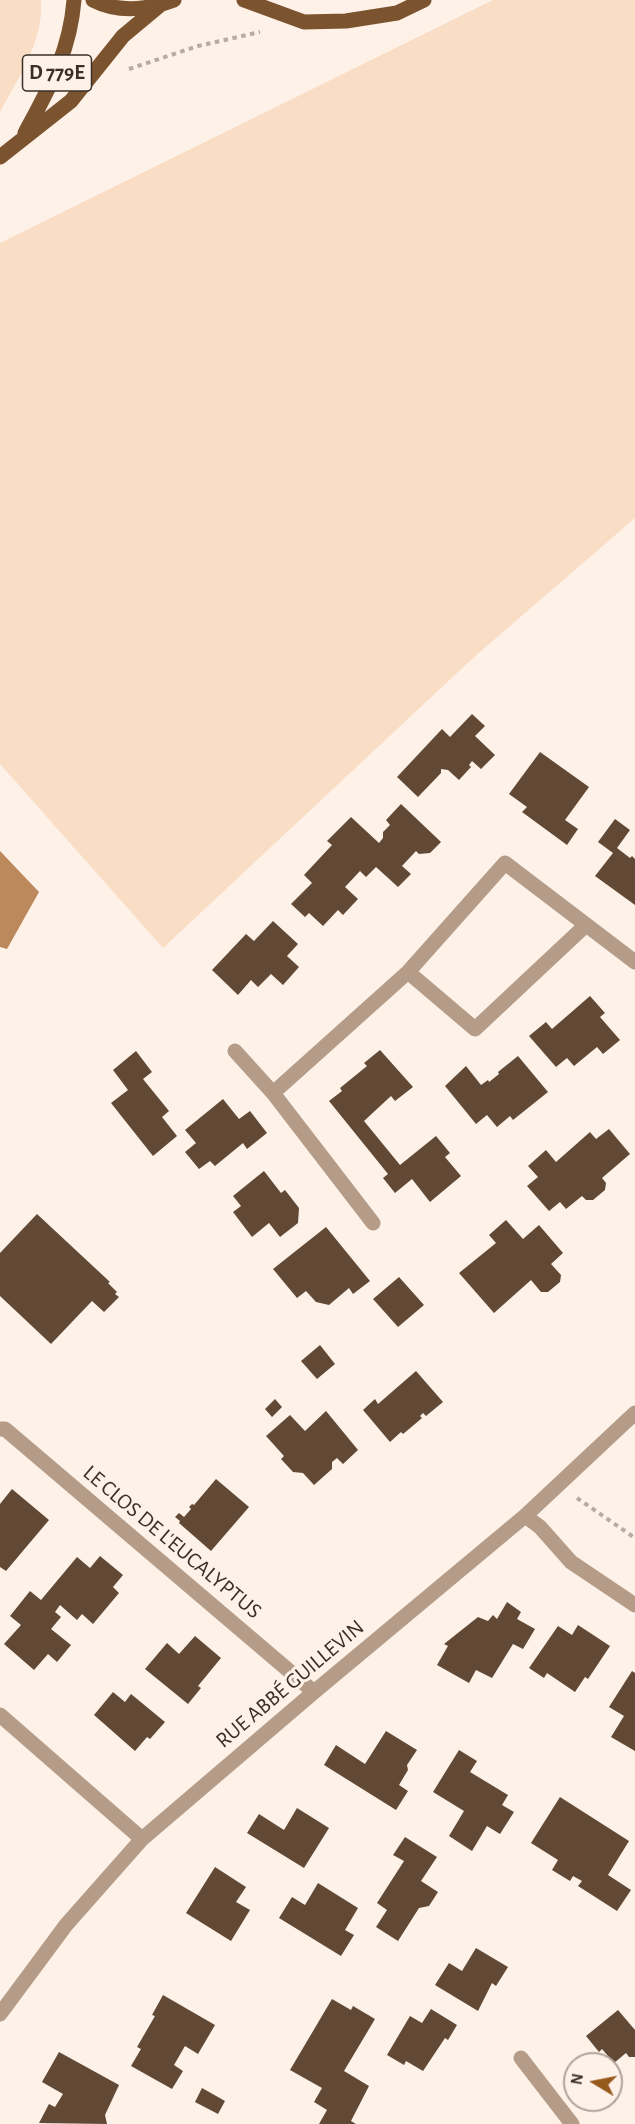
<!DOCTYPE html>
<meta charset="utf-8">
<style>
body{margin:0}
#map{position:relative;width:635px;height:2124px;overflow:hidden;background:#fdf1e8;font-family:"Alegreya Sans",sans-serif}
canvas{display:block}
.north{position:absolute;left:563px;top:2052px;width:60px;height:60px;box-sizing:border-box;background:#fdf1e8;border:2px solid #afa39b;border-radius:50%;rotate:280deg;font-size:16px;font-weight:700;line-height:24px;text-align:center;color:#3a2f27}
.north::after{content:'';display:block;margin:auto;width:21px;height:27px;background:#975a1d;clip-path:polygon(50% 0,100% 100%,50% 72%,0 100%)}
</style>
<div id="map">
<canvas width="635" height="2124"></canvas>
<div class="north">N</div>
</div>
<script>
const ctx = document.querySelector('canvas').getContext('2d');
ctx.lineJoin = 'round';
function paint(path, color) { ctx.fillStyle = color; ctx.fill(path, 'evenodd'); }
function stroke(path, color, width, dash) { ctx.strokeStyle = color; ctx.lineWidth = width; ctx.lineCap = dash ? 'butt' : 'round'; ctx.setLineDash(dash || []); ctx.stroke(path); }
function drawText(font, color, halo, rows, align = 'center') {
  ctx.font = font + ' "Alegreya Sans",sans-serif'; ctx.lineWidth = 6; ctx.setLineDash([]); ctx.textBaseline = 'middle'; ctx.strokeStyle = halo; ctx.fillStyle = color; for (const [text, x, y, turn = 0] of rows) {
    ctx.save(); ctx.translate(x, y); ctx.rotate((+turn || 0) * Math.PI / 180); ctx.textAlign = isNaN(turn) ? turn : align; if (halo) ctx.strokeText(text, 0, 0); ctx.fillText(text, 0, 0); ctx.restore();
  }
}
paint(new Path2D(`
 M 0,0 L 41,0 C 44,41 18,78 0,112 Z
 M 493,0 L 635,0 L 635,518 L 473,658 L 163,948 L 0,764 L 0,243 Z`), '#faddc5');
paint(new Path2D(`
 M 0,851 L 39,892 L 7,949 L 0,947 Z`), '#bc895c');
paint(new Path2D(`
 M 472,714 L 485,726 L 475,736 L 495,755 L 481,769 L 472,761 L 469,765 L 471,767 L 459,780 L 448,770 L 441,769 L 441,773 L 418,797 L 397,777 L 442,729 L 450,737 Z
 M 540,752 L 589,787 L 565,820 L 578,829 L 567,845 L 522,812 L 527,807 L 509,794 Z
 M 401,804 L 441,842 L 430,853 L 419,854 L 416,851 L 402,866 L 411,874 L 398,887 L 376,867 L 366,877 L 360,871 L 345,887 L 358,899 L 343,915 L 338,910 L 323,926 L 309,913 L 305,917 L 291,904 L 312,883 L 304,875 L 332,845 L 327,841 L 351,817 L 379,843 L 383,838 L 383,832 L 390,825 L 386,820 Z
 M 615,819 L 630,830 L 617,848 L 630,858 L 632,856 L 635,859 L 635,905 L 595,876 L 613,853 L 598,842 Z
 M 273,921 L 298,944 L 287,956 L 299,967 L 283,985 L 271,974 L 258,987 L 251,980 L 238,995 L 212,970 L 246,934 L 254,941 Z
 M 590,996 L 605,1013 L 600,1017 L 620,1040 L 603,1054 L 597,1047 L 574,1066 L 567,1058 L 556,1067 L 529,1036 L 546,1022 L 552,1029 Z
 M 380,1050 L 413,1087 L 395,1101 L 391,1096 L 364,1121 L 400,1165 L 436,1136 L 450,1153 L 445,1157 L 461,1176 L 430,1202 L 412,1179 L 395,1193 L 383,1178 L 388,1174 L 329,1101 L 342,1091 L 340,1088 L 367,1066 L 364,1063 Z
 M 136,1051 L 152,1072 L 143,1079 L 169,1111 L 162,1117 L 177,1136 L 153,1156 L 111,1103 L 128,1090 L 113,1070 Z
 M 518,1056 L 548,1092 L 513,1120 L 510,1116 L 497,1127 L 487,1115 L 476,1124 L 445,1086 L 466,1066 L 481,1085 L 488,1080 L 489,1082 L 499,1074 L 498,1072 Z
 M 223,1099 L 239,1119 L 250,1111 L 267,1133 L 247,1149 L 243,1143 L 215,1166 L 210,1161 L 199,1169 L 185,1152 L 196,1143 L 185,1130 Z
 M 609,1129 L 630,1154 L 602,1178 L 606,1183 L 605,1190 L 593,1200 L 586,1200 L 582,1196 L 566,1209 L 560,1202 L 549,1211 L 527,1186 L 538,1177 L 528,1166 L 546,1150 L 556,1162 L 590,1132 L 596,1139 Z
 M 264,1171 L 281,1193 L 285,1190 L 299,1208 L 298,1223 L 280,1237 L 269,1223 L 252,1237 L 233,1212 L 241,1206 L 233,1196 Z
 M 37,1214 L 110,1282 L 108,1283 L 117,1292 L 115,1294 L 119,1297 L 104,1312 L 92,1301 L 51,1344 L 0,1296 L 0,1253 Z
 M 506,1220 L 523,1239 L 539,1225 L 563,1253 L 551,1264 L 561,1275 L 560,1282 L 548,1292 L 541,1292 L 531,1280 L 494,1313 L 459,1273 L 496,1243 L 489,1235 Z
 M 326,1227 L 370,1281 L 353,1294 L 349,1288 L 329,1305 L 316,1302 L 306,1291 L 297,1298 L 273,1269 Z
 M 399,1277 L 424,1305 L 398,1327 L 373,1299 Z
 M 320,1345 L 335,1364 L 317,1379 L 301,1361 Z
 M 416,1371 L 443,1402 L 426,1416 L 423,1413 L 420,1416 L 422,1418 L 415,1424 L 403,1434 L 401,1432 L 390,1442 L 363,1410 L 375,1399 L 378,1404 Z
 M 275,1399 L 282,1407 L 272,1417 L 265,1409 Z
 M 326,1411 L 358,1450 L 343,1464 L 337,1458 L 332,1462 L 332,1469 L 314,1485 L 303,1473 L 293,1472 L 281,1459 L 284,1456 L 266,1436 L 290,1415 L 305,1431 Z
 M 216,1479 L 249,1507 L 211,1551 L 179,1523 L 180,1521 L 175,1517 L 179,1513 L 184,1517 L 191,1509 L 189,1507 L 192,1504 L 194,1505 Z
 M 12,1489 L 49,1520 L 6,1571 L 0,1567 L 0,1504 Z
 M 100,1556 L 123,1575 L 113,1587 L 119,1593 L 93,1624 L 82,1614 L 77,1620 L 60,1605 L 55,1612 L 61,1617 L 51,1629 L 71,1645 L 57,1662 L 48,1654 L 34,1670 L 4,1644 L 21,1625 L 10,1616 L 30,1591 L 41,1600 L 77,1557 L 90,1568 Z
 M 507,1602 L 521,1612 L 517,1619 L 535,1629 L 523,1649 L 513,1644 L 492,1678 L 476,1670 L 469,1683 L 437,1665 L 448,1646 L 444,1644 L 478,1617 L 488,1621 L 493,1615 L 497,1619 Z
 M 578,1625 L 610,1646 L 588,1679 L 585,1677 L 575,1692 L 547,1673 L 544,1678 L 529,1668 L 558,1626 L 572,1635 Z
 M 195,1636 L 221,1658 L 198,1686 L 201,1688 L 188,1704 L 145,1669 L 167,1643 L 179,1654 Z
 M 632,1671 L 635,1673 L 635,1751 L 611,1737 L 624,1716 L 609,1707 Z
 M 113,1692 L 125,1702 L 131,1694 L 165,1722 L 150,1739 L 147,1737 L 135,1751 L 94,1715 Z
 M 386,1731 L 417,1750 L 407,1765 L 408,1770 L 399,1785 L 408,1791 L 396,1810 L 324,1765 L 336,1745 L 365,1764 Z
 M 459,1750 L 477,1761 L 470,1772 L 508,1795 L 502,1805 L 514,1812 L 500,1834 L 487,1826 L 472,1851 L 449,1836 L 464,1811 L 433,1792 Z
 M 560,1797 L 629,1841 L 608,1875 L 631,1890 L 617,1911 L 578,1886 L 582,1881 L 573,1876 L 570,1881 L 552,1870 L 558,1860 L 531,1843 Z
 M 297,1808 L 329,1828 L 304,1868 L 247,1833 L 259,1814 L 284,1830 Z
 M 405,1837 L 437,1857 L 421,1881 L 438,1892 L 429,1906 L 419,1908 L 398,1941 L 376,1927 L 387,1910 L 377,1903 L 404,1861 L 393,1855 Z
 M 215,1867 L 246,1887 L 236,1902 L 250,1910 L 231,1941 L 186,1913 Z
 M 318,1883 L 358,1908 L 345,1930 L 354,1935 L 341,1956 L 279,1918 L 292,1897 L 305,1905 Z
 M 476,1948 L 508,1967 L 496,1986 L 492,1983 L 478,2011 L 435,1985 L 449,1963 L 462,1971 Z
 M 163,1995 L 215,2025 L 198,2054 L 185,2046 L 174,2065 L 183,2071 L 172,2089 L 131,2066 L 141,2049 L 137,2047 L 155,2016 L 152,2015 Z
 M 332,1999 L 351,2010 L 353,2006 L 375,2019 L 344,2071 L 369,2086 L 351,2121 L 356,2124 L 319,2124 L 327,2110 L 314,2102 L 322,2088 L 290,2070 Z
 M 431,2009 L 457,2025 L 448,2040 L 445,2038 L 423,2071 L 406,2061 L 404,2065 L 387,2055 L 410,2016 L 422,2023 Z
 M 618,2010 L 635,2030 L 635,2057 L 629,2057 L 626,2053 L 614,2063 L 602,2049 L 599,2052 L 586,2036 Z
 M 59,2052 L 119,2085 L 105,2115 L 107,2124 L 39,2123 L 49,2104 L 55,2107 L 63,2094 L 42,2082 Z
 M 202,2088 L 225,2101 L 218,2114 L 195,2102 Z`), '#614936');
stroke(new Path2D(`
 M 129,69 L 198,46 L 260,32
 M 577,1498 L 635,1538`), '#b7aca3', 4, [4.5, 4.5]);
stroke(new Path2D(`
 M 586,925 L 475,1029 L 408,972 L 505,863 L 635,962
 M 235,1051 L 273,1093 L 373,1223
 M 273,1093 L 408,972
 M 0,1429 L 5,1429 L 314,1692
 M 525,1516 L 540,1527 L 571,1562 L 635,1605
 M 0,1715 L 142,1839
 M 0,2014 L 66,1925 L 142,1839 L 314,1692 L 525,1516 L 635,1413
 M 521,2058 L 572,2124`), '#b49c88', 15);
stroke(new Path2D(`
 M 93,0 C 118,13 148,10 174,0
 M 244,0 L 304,22 L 346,21 L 397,13 L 424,0
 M 25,133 C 49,88 70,52 74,0
 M 0,157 L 71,101 L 123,36 L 159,6`), '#7c532f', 15);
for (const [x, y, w] of [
 [57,73,69]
]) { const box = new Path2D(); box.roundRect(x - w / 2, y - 18, w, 36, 4.5); ctx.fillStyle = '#fdf1e8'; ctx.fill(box); stroke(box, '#3a2f27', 1.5); }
drawText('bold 21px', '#3a2f27', null, [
 ["D 779E",57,73]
]);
drawText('22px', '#3a2f27', '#fdf1e8', [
 ["LE CLOS DE L'EUCALYPTUS",172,1542,40],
 ["RUE ABBÉ GUILLEVIN",290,1684,-40]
]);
</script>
